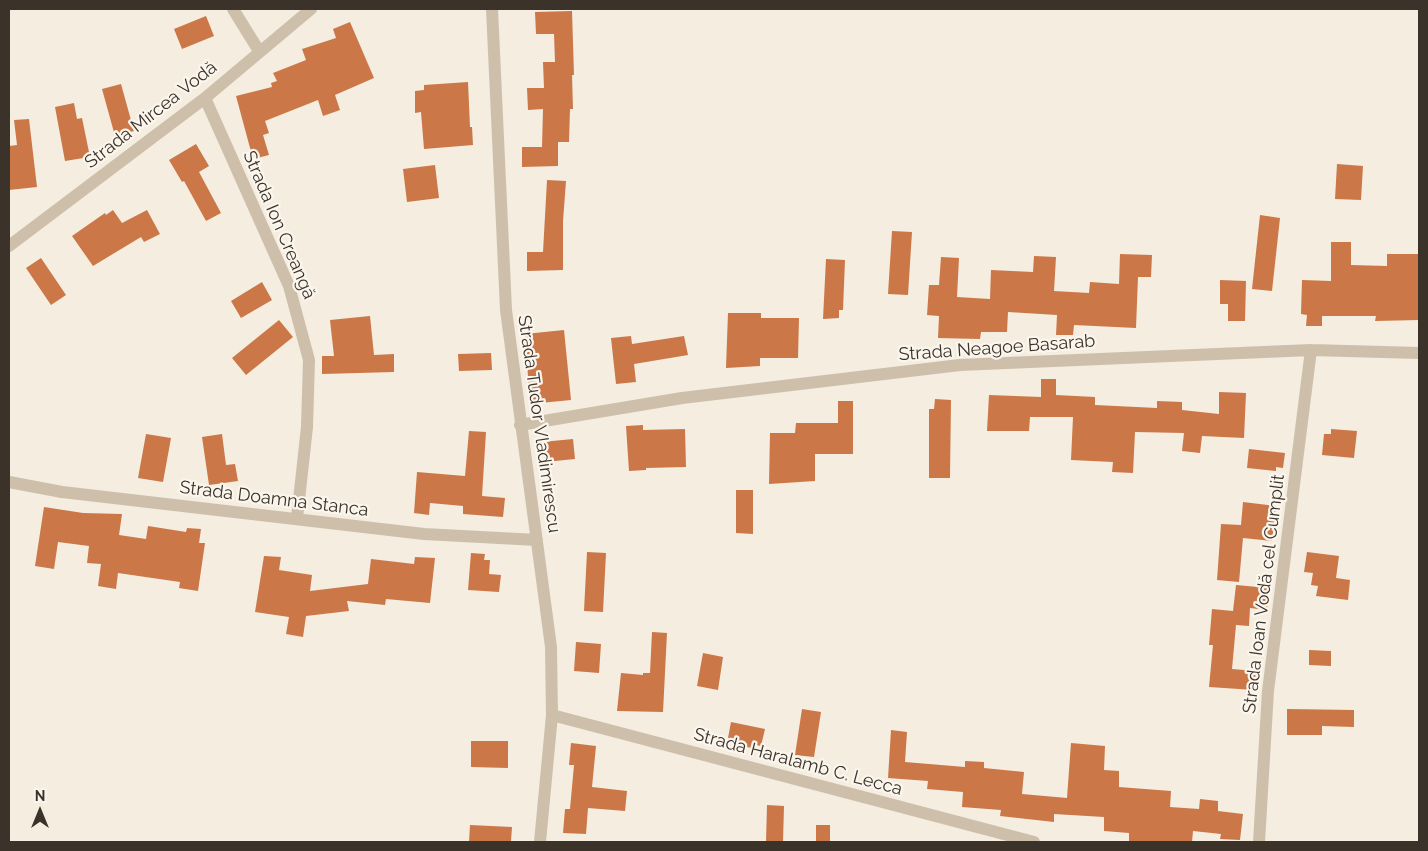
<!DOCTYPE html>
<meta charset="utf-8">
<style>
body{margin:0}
#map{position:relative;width:1428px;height:851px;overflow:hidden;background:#f4ede0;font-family:Raleway,sans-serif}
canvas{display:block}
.frame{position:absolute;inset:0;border:10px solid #3b322a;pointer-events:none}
.north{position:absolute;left:15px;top:786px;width:50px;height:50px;-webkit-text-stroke:4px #fbf6ed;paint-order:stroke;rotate:0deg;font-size:14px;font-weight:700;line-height:20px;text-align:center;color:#3b322a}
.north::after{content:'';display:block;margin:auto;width:18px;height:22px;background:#3b322a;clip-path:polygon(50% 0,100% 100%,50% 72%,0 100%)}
</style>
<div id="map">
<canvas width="1428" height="851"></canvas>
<div class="frame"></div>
<div class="north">N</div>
</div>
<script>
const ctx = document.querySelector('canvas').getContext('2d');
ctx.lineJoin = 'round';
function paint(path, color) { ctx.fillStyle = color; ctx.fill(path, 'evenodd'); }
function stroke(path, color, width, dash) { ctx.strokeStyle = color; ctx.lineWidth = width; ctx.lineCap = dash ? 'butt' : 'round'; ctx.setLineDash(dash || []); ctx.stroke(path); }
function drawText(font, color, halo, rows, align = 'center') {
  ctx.font = font + ' Raleway,sans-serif'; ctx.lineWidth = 4.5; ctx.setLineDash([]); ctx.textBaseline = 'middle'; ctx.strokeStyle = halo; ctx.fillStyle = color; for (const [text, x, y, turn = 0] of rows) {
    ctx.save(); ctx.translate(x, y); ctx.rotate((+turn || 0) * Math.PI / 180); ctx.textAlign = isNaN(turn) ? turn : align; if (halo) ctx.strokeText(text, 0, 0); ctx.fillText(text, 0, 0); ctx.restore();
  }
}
paint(new Path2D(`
 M 572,11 L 574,75 L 572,75 L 573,109 L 570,109 L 569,142 L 558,142 L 558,166 L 522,167 L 522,147 L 542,147 L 543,109 L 528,110 L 527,88 L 544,88 L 543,62 L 555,62 L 554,34 L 536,34 L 535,12 Z
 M 206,16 L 214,36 L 182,49 L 174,29 Z
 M 350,22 L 374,78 L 335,95 L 340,110 L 323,116 L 318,100 L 265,121 L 269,133 L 263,135 L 269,155 L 253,159 L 236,96 L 272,87 L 271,83 L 277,81 L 273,73 L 306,60 L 302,49 L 336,38 L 333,29 Z
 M 468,82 L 470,127 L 472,127 L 473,145 L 424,149 L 421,112 L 415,113 L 415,91 L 424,90 L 424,85 Z
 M 121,84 L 134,131 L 115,136 L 102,89 Z
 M 74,103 L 77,119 L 82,118 L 90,157 L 65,161 L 55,107 Z
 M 29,119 L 37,187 L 9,190 L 9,146 L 17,145 L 14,120 Z
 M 196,144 L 209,166 L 199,172 L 221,213 L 206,221 L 184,181 L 182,182 L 169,160 Z
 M 1337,164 L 1363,166 L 1361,200 L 1335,199 Z
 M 435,165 L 439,198 L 407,202 L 403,169 Z
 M 547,180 L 566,181 L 563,221 L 563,270 L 527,271 L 527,252 L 543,252 Z
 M 113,210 L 122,223 L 147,210 L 160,234 L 144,242 L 141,237 L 93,266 L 72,236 L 105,213 L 106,215 Z
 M 1260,215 L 1280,218 L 1272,291 L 1252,289 Z
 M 892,231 L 912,232 L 908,295 L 888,294 Z
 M 1331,242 L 1351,242 L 1351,265 L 1387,266 L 1387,254 L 1419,254 L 1419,320 L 1375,321 L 1376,316 L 1322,316 L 1322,326 L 1306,326 L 1307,315 L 1301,314 L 1302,280 L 1331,281 Z
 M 1120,254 L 1152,255 L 1151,277 L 1138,277 L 1136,328 L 1074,325 L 1073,335 L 1056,335 L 1057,315 L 1008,312 L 1007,332 L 981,332 L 980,339 L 938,338 L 939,316 L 927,315 L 929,285 L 939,285 L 941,257 L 959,258 L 957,297 L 990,299 L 991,270 L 1033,272 L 1034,256 L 1056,257 L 1054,291 L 1089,293 L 1090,282 L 1119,284 Z
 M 41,258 L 66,295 L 51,305 L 26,268 Z
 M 826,259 L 845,260 L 843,310 L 839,310 L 839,318 L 823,319 Z
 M 1220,280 L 1246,281 L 1245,321 L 1228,321 L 1228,304 L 1220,304 Z
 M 262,282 L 272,300 L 241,318 L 231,301 Z
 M 728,313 L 761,313 L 761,318 L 799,318 L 798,358 L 760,358 L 760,366 L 726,368 Z
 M 370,316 L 374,355 L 394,354 L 394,372 L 322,374 L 322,356 L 334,356 L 330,320 Z
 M 279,320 L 293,337 L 246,375 L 232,358 Z
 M 564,330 L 571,400 L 530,404 L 525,334 Z
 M 631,336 L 632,344 L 684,336 L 688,355 L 634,364 L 636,382 L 616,384 L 611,338 Z
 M 491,353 L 492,370 L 459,371 L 458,354 Z
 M 1041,379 L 1056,379 L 1056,395 L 1095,397 L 1095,405 L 1157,408 L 1157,401 L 1182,402 L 1182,410 L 1219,414 L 1219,392 L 1246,393 L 1244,438 L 1202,436 L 1200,453 L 1182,451 L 1184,433 L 1135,432 L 1133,473 L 1112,472 L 1113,462 L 1071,460 L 1073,417 L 1030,417 L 1029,431 L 987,431 L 989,395 L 1041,397 Z
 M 935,399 L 951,400 L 950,478 L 929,478 L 929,409 L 934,409 Z
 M 838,401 L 853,401 L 853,454 L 815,454 L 815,481 L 769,484 L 770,433 L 795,433 L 796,423 L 838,423 Z
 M 643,425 L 643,430 L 685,429 L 686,467 L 646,468 L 646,470 L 629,471 L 626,426 Z
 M 1331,429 L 1357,431 L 1354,458 L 1322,455 L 1324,434 L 1331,434 Z
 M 469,431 L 486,432 L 482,496 L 505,498 L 503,517 L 463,514 L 463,506 L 430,503 L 429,515 L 414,513 L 417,472 L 465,476 Z
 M 146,434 L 171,438 L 163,482 L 138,478 Z
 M 222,434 L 226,465 L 235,464 L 238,481 L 209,485 L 202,437 Z
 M 573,439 L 575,459 L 545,462 L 542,442 Z
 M 1249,449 L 1285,453 L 1283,468 L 1276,467 L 1276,471 L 1247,468 Z
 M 736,490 L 753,490 L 753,534 L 736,533 Z
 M 1243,502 L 1276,506 L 1272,541 L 1243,538 L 1239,582 L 1217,580 L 1221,524 L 1241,525 Z
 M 44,507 L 83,513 L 122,514 L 119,535 L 146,539 L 148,526 L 186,532 L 187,528 L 201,529 L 199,543 L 205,543 L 198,591 L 179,588 L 180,582 L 118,573 L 116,589 L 98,586 L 101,564 L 87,563 L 89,546 L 58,542 L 54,569 L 35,566 Z
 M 587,552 L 606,553 L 603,612 L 584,611 Z
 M 1307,552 L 1339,556 L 1336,578 L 1350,580 L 1348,600 L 1316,596 L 1318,586 L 1311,585 L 1313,573 L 1304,572 Z
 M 471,553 L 485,554 L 484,560 L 490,560 L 489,574 L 501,575 L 499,592 L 468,590 Z
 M 264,556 L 281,557 L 279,570 L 312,575 L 310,591 L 368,584 L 371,559 L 414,564 L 415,557 L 435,558 L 430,603 L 386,599 L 385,605 L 347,601 L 349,611 L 306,616 L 303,637 L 286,634 L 289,617 L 255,612 Z
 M 1236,585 L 1269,588 L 1267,610 L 1250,608 L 1249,626 L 1236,625 L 1232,669 L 1256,671 L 1254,690 L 1209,687 L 1213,645 L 1209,645 L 1212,609 L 1233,611 Z
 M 652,632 L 667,633 L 663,712 L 617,711 L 621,673 L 643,675 L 643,673 L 650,673 Z
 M 576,642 L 601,644 L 599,673 L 574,671 Z
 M 1309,650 L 1331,651 L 1331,666 L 1309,665 Z
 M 703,653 L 723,657 L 718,690 L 697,686 Z
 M 802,709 L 821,712 L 814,757 L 795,755 Z
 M 1287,709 L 1354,710 L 1354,727 L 1322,726 L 1322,735 L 1287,735 Z
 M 731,722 L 765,729 L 761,746 L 752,744 L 752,748 L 737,745 L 738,740 L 728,738 Z
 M 891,730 L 907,732 L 905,762 L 965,767 L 965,761 L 984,762 L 984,768 L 1024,772 L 1022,794 L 1067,798 L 1071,743 L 1105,746 L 1104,770 L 1119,771 L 1119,787 L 1171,791 L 1170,807 L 1199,809 L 1200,799 L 1218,801 L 1218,811 L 1243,814 L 1240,840 L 1220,839 L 1221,834 L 1193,831 L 1192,842 L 1129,841 L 1129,833 L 1104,831 L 1104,817 L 1054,814 L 1054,822 L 1000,816 L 1001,810 L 962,807 L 963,792 L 927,789 L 928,781 L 888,778 Z
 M 471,741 L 508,741 L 508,768 L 471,767 Z
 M 571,743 L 596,746 L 592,787 L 627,791 L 625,811 L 588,808 L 586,834 L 563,833 L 565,809 L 570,809 L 574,765 L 569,765 Z
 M 767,805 L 784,806 L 783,842 L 766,842 Z
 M 470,825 L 512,827 L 511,841 L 469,842 Z
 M 816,825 L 830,825 L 830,842 L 816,842 Z`), '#cb7748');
stroke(new Path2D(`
 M 233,9 L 259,51
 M 492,9 L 506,310 L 551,647 L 552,715 L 540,842
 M 205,98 L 289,286 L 309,360 L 307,427 L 297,518
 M 9,246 L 205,98 L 311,9
 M 520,425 L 682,398 L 960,365 L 1311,350 L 1419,353
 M 9,482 L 62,492 L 424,534 L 537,540
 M 552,715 L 1034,842
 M 1259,842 L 1268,691 L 1311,350`), '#cebfab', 12);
drawText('18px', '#3b322a', '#fbf6ed', [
 ["Strada Mircea Vodă",151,115,-38],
 ["Strada Ion Creangă",279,225,67],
 ["Strada Neagoe Basarab",997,348,-4],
 ["Strada Tudor Vladimirescu",539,424,82],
 ["Strada Doamna Stanca",274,499,7],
 ["Strada Ioan Vodă cel Cumplit",1264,594,-83],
 ["Strada Haralamb C. Lecca",798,762,15]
]);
</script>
